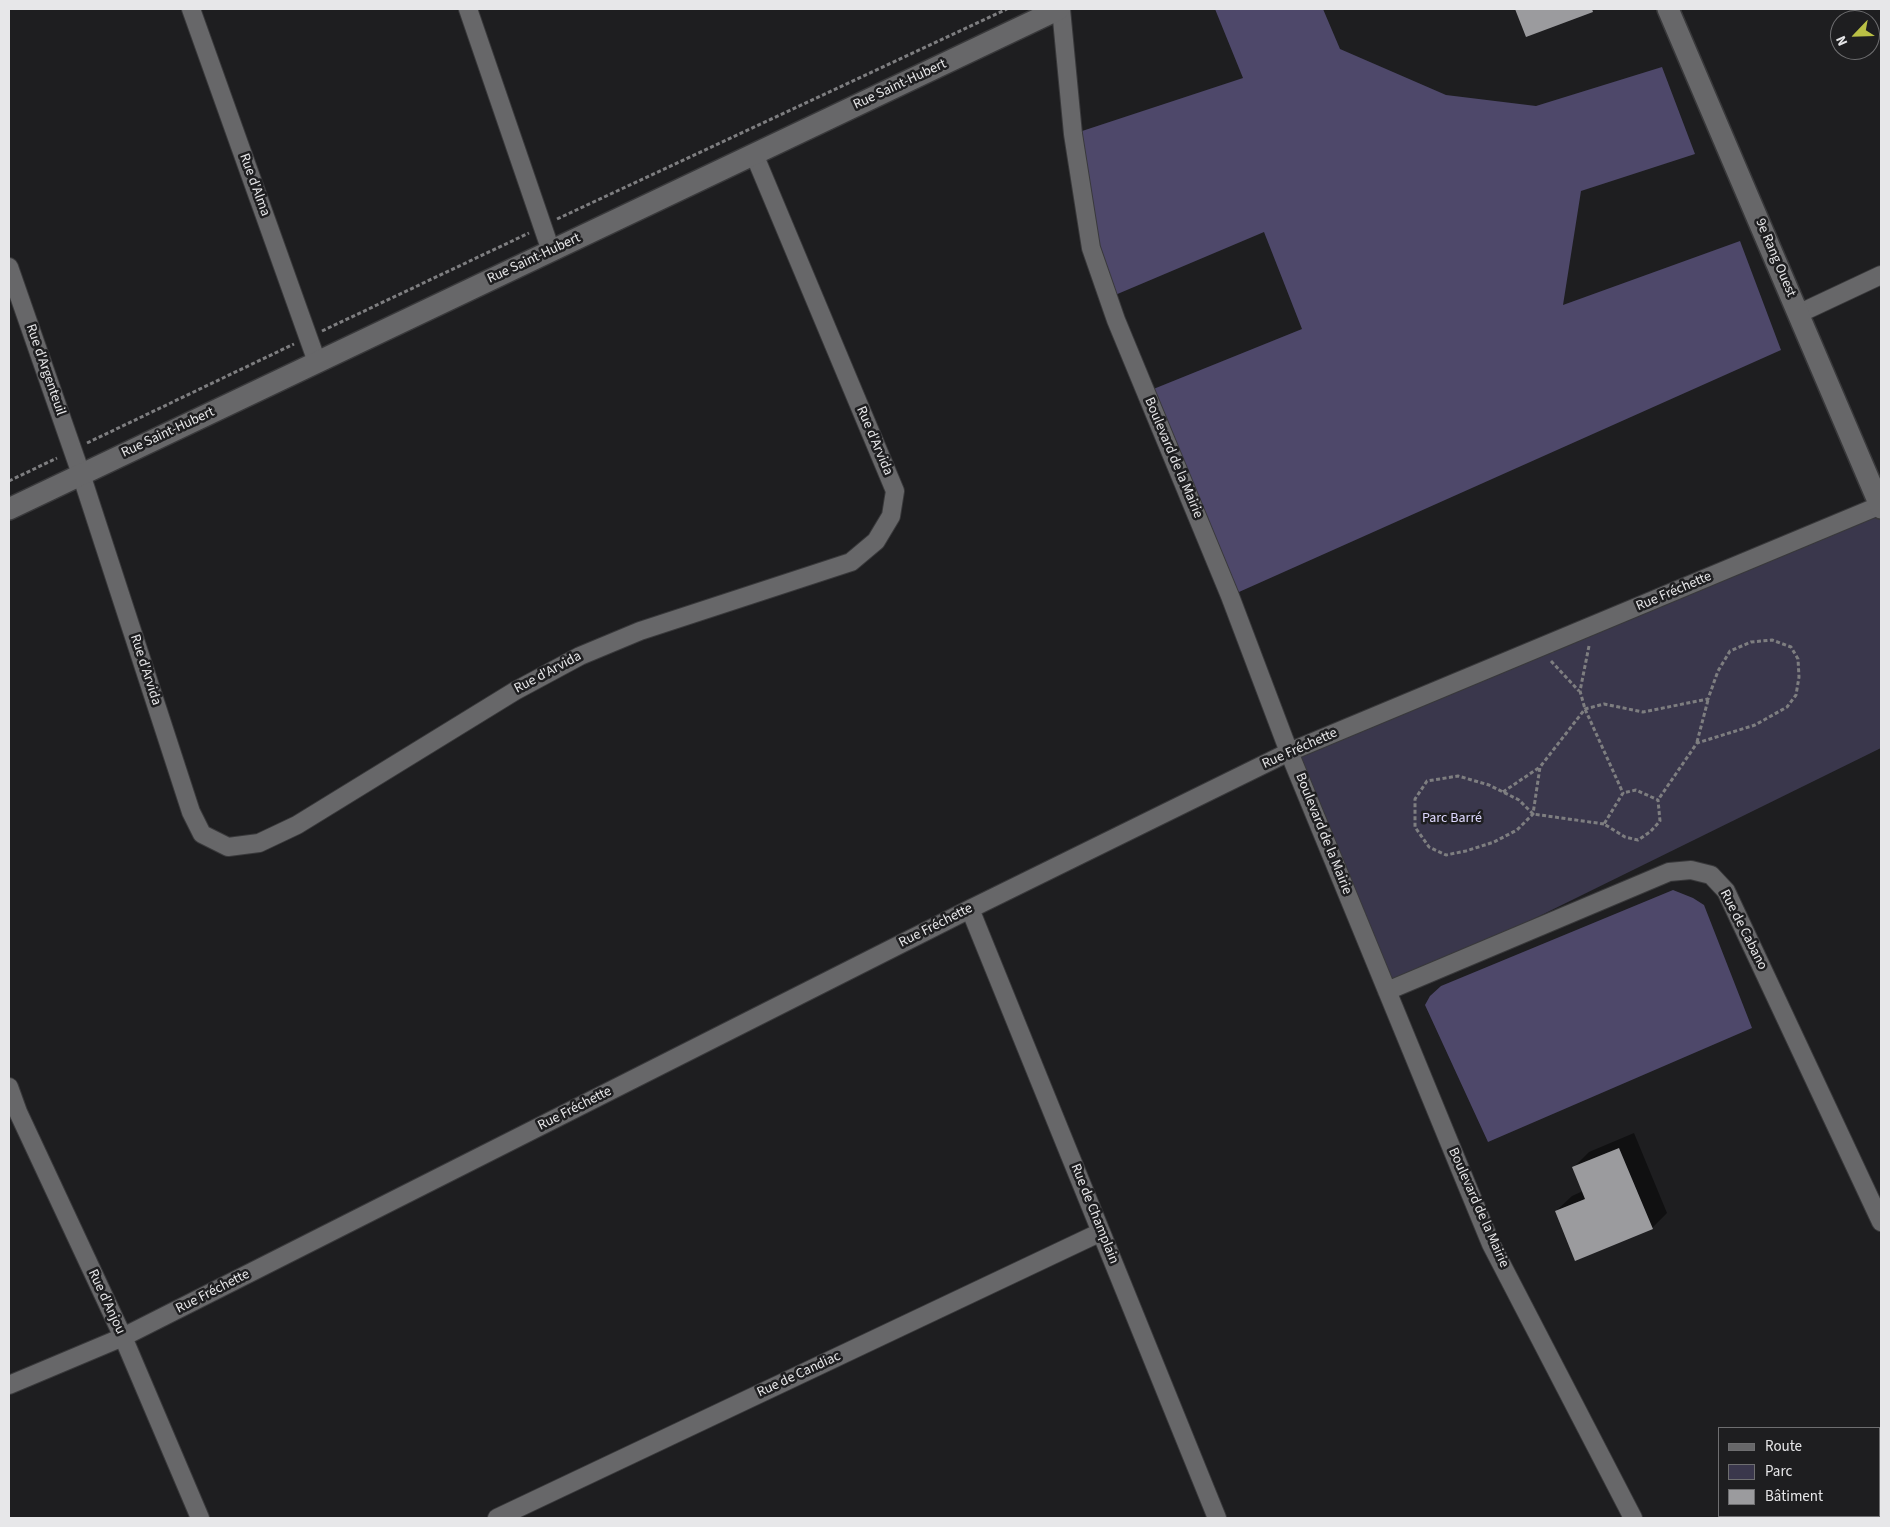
<!DOCTYPE html>
<meta charset="utf-8">
<style>
body{margin:0}
#map{position:relative;width:1890px;height:1527px;overflow:hidden;background:#1e1e20;font-family:"Source Sans 3",sans-serif}
canvas{display:block}
.frame{position:absolute;inset:0;border:10px solid #e7e7e9;pointer-events:none}
.legend{position:absolute;left:1718px;top:1427px;width:162px;height:90px;box-sizing:border-box;background:#1e1e20;border:1px solid #6e6e70;margin:0;padding:6px 9px;list-style:none;font-size:15px;color:#e7e7e9}
.legend li{display:flex;align-items:center;gap:10px;height:25px}
.legend b{width:25px;border:1px solid #6e6e70}
.north{position:absolute;left:1830px;top:10px;width:50px;height:50px;box-sizing:border-box;background:#1e1e20;border:1px solid #6e6e70;border-radius:50%;rotate:246deg;font-size:14px;font-weight:700;line-height:20px;text-align:center;color:#e7e7e9}
.north::after{content:'';display:block;margin:auto;width:18px;height:22px;background:#bac045;clip-path:polygon(50% 0,100% 100%,50% 72%,0 100%)}
</style>
<div id="map">
<canvas width="1890" height="1527"></canvas>
<div class="frame"></div>
<ul class="legend">
<li><b style="height:6px;background:#676769"></b>Route</li>
<li><b style="height:14px;background:#3a374c"></b>Parc</li>
<li><b style="height:14px;background:#9b9b9e"></b>Bâtiment</li>
</ul>
<div class="north">N</div>
</div>
<script>
const ctx = document.querySelector('canvas').getContext('2d');
ctx.lineJoin = 'round';
function paint(path, color) { ctx.fillStyle = color; ctx.fill(path, 'evenodd'); }
function stroke(path, color, width, dash) { ctx.strokeStyle = color; ctx.lineWidth = width; ctx.lineCap = dash ? 'butt' : 'round'; ctx.setLineDash(dash || []); ctx.stroke(path); }
function drawText(font, color, halo, rows, align = 'center') {
  ctx.font = font + ' "Source Sans 3",sans-serif'; ctx.lineWidth = 5; ctx.setLineDash([]); ctx.textBaseline = 'middle'; ctx.strokeStyle = halo; ctx.fillStyle = color; for (const [text, x, y, turn = 0] of rows) {
    ctx.save(); ctx.translate(x, y); ctx.rotate((+turn || 0) * Math.PI / 180); ctx.textAlign = isNaN(turn) ? turn : align; if (halo) ctx.strokeText(text, 0, 0); ctx.fillText(text, 0, 0); ctx.restore();
  }
}
paint(new Path2D(`
 M 1881,509 L 1881,748 L 1387,991 L 1289,752 Z`), '#3a374c');
paint(new Path2D(`
 M 1215,9 L 1323,9 L 1340,49 L 1446,95 L 1536,106 L 1662,67 L 1695,154 L 1581,191 L 1563,305 L 1740,241 L 1781,350 L 1230,596 L 1146,392 L 1302,329 L 1264,232 L 1108,298 L 1073,134 L 1243,78 Z
 M 1673,890 L 1693,898 L 1704,905 L 1752,1028 L 1488,1142 L 1425,1005 L 1430,996 L 1441,986 Z`), '#4e486a');
paint(new Path2D(`
 M 1517,9 L 1595,9 L 1527,35 Z
 M 1634,1133 L 1667,1213 L 1652,1228 L 1556,1211 L 1572,1196 L 1583,1191 L 1573,1168 L 1589,1152 Z`), '#0007');
paint(new Path2D(`
 M 1515,9 L 1592,9 L 1593,12 L 1526,37 Z
 M 1619,1148 L 1653,1229 L 1575,1261 L 1555,1211 L 1585,1199 L 1572,1167 Z`), '#9b9b9e');
const minor = new Path2D(`
 M 191,9 L 317,362
 M 468,9 L 551,251
 M 1061,9 L 1073,134 L 1091,248 L 1116,320 L 1230,596 L 1289,752 L 1491,1244 L 1633,1518
 M 9,267 L 81,474 L 191,812 L 202,834 L 228,847 L 259,843 L 297,825 L 515,691 L 580,656 L 640,631 L 851,562 L 876,541 L 891,516 L 895,491 L 754,154
 M 1798,314 L 1881,275
 M 970,909 L 1217,1518
 M 1387,991 L 1669,872 L 1691,870 L 1711,875 L 1726,891 L 1881,1222
 M 9,1087 L 18,1112 L 123,1337 L 200,1518
 M 9,1385 L 123,1337 L 970,909 L 1289,752 L 1881,505
 M 497,1518 L 1101,1232`);
const tertiary = new Path2D(`
 M 1668,9 L 1881,508
 M 9,509 L 1059,9`);
stroke(minor, '#39393b', 20);
stroke(tertiary, '#39393b', 24);
stroke(new Path2D(`
 M 557,219 L 1007,9
 M 322,331 L 529,233
 M 87,443 L 294,344
 M 9,481 L 57,458
 M 1589,646 L 1580,691 L 1585,709 L 1623,793 L 1604,824 L 1625,837 L 1638,840 L 1650,832 L 1660,821 L 1658,800 L 1636,790 L 1623,793
 M 1551,661 L 1579,691
 M 1697,742 L 1708,700
 M 1503,792 L 1540,767
 M 1604,824 L 1533,814 L 1519,800 L 1489,785 L 1458,776 L 1427,781 L 1415,799 L 1415,827 L 1429,847 L 1446,855 L 1466,851 L 1494,842 L 1517,830 L 1533,814 L 1540,767 L 1585,709 L 1604,704 L 1643,712 L 1708,699 L 1718,671 L 1730,651 L 1751,642 L 1772,640 L 1791,647 L 1798,659 L 1799,677 L 1796,695 L 1787,707 L 1755,725 L 1697,743 L 1658,800`), '#7e7e80', 3, [4, 2.5]);
stroke(minor, '#676769', 18);
stroke(tertiary, '#676769', 21);
drawText('14px', '#e7e7e9', '#1e1e20', [
 ["Rue Saint-Hubert",900,85,-25],
 ["Rue d'Alma",254,185,70],
 ["9e Rang Ouest",1775,258,67],
 ["Rue Saint-Hubert",534,259,-25],
 ["Rue d'Argenteuil",45,370,71],
 ["Rue Saint-Hubert",168,433,-25],
 ["Rue d'Arvida",874,441,67],
 ["Boulevard de la Mairie",1173,458,67],
 ["Rue Fréchette",1674,592,-23],
 ["Rue d'Arvida",145,670,72],
 ["Rue d'Arvida",548,673,-28],
 ["Rue Fréchette",1300,749,-24],
 ["Boulevard de la Mairie",1323,834,68],
 ["Rue Fréchette",936,926,-27],
 ["Rue de Cabano",1743,930,63],
 ["Rue Fréchette",575,1109,-27],
 ["Boulevard de la Mairie",1478,1208,66],
 ["Rue de Champlain",1094,1214,68],
 ["Rue Fréchette",213,1292,-27],
 ["Rue d'Anjou",106,1302,65],
 ["Rue de Candiac",799,1375,-25]
]);
drawText('14px', '#dfd9ff', '#1e1e20', [
 ["Parc Barré",1452,819]
]);
</script>
